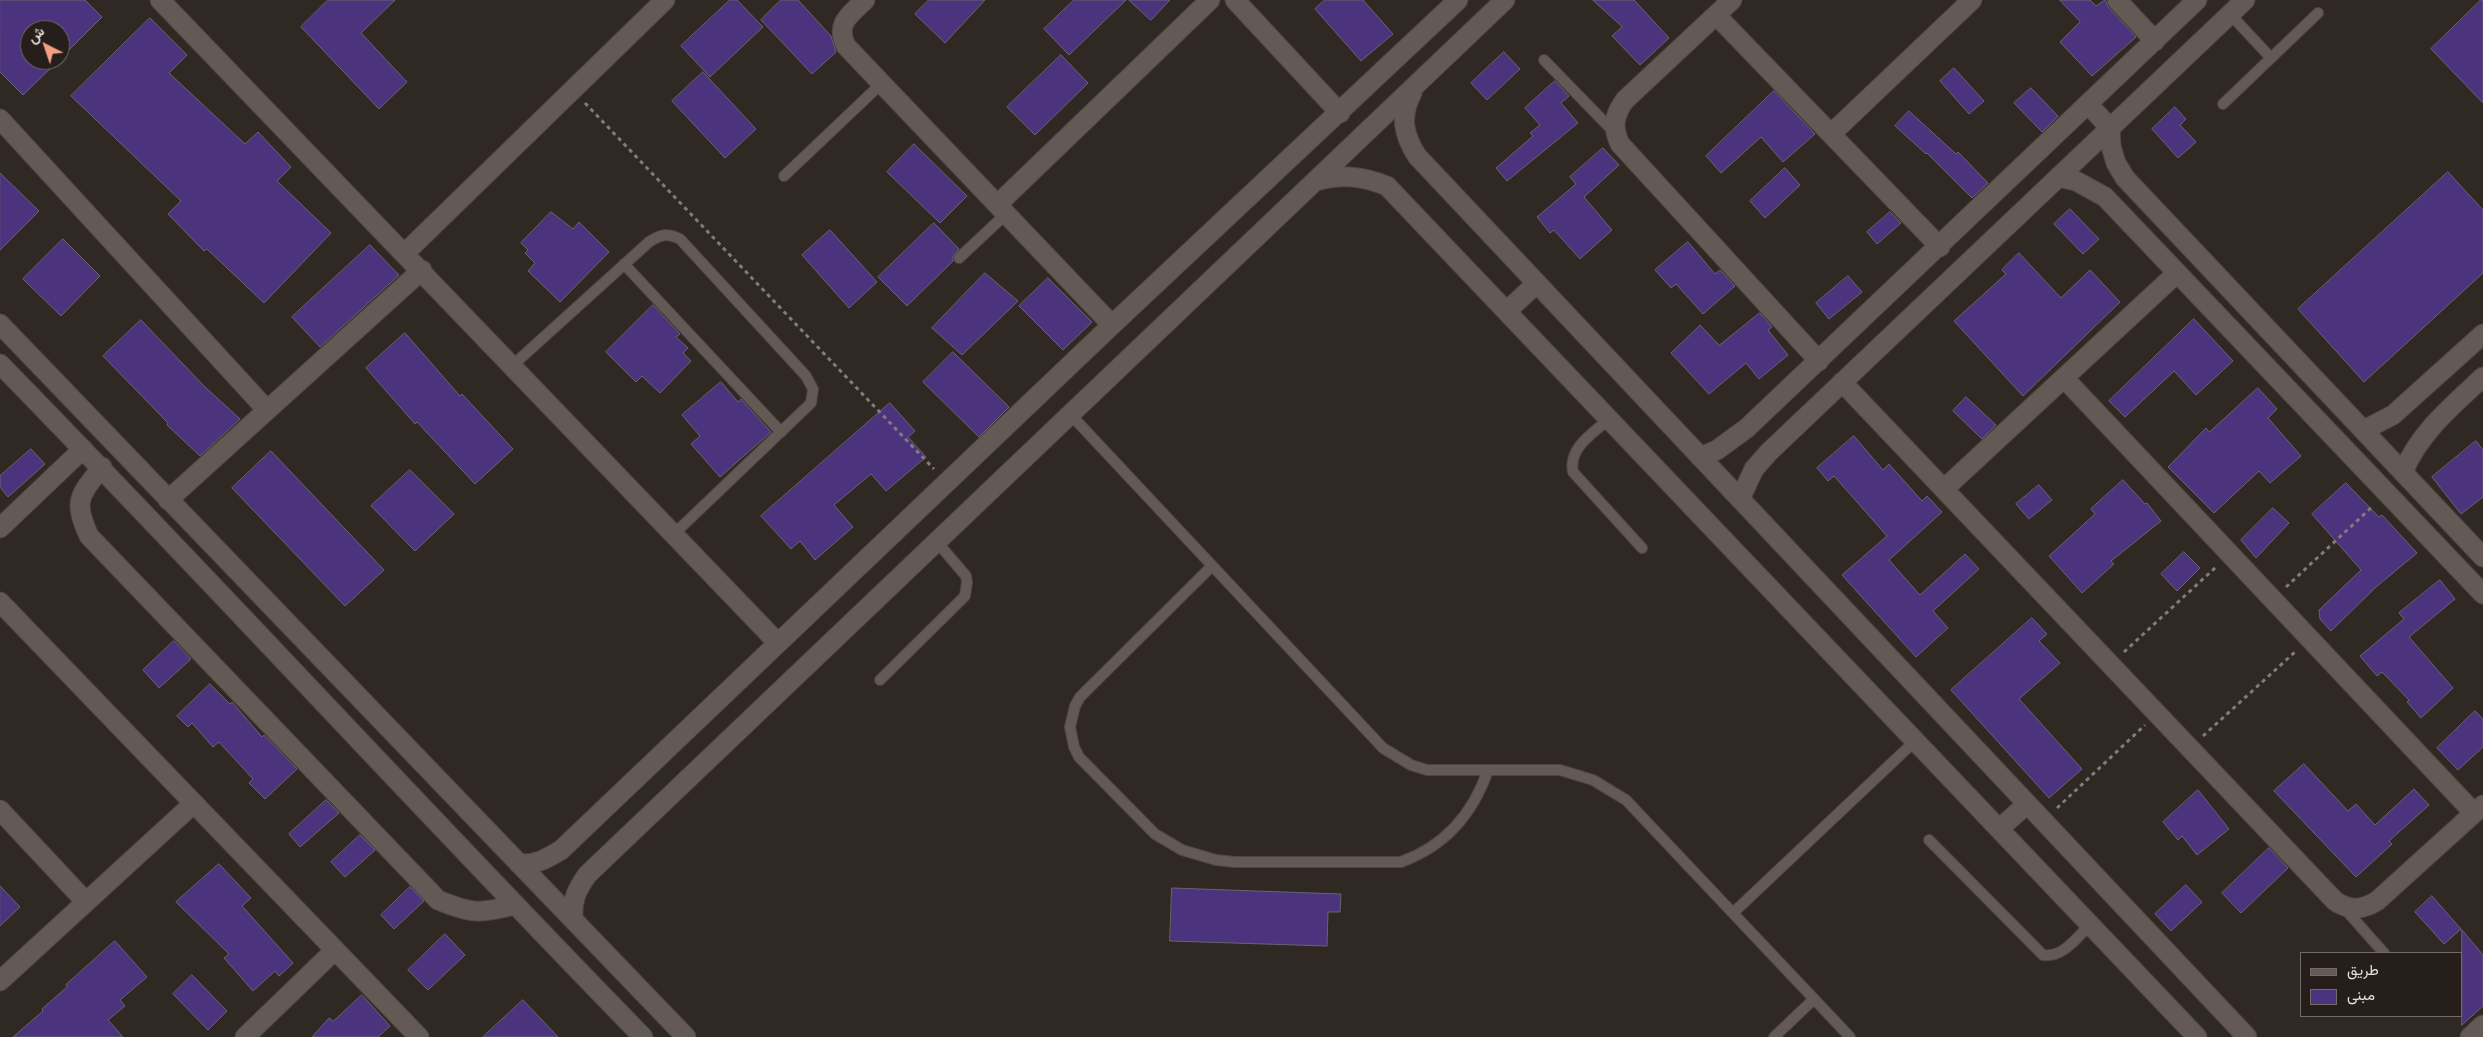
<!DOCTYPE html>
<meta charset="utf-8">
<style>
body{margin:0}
#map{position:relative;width:2483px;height:1037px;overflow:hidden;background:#2f2823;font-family:Quicksand,Vazirmatn,sans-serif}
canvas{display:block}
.legend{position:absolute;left:2300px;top:952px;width:162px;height:65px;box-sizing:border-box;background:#251e1a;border:1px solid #726b68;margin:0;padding:6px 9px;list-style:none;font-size:15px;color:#e5dfdd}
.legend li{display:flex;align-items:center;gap:10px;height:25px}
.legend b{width:25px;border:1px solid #726b68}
.north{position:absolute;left:20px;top:20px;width:50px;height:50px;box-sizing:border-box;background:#251e1a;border:1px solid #726b68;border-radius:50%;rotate:319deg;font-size:14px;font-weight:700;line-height:20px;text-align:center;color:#e5dfdd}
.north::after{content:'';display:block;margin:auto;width:18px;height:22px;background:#f3a081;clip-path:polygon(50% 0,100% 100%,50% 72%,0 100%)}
</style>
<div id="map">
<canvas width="2483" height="1037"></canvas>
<ul class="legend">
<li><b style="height:6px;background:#635a55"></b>طريق</li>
<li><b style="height:14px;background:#4b337d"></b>مبنى</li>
</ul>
<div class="north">ش</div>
</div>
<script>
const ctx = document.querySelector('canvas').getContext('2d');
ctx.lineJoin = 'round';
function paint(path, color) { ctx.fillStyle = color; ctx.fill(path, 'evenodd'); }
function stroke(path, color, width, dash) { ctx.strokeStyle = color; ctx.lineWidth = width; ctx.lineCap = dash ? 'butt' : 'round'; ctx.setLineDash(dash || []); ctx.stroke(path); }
const building = new Path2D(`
 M 0,0 L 85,0 L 102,17 L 60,59 L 60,30 L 30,30 L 30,60 L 59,60 L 23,95 L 0,72 Z
 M 328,0 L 395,0 L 361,33 L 407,82 L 379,109 L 301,27 Z
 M 730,0 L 737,0 L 763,27 L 710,77 L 681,46 Z
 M 781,0 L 798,0 L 831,36 L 836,52 L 812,74 L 761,20 Z
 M 929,0 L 985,0 L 945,43 L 915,14 Z
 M 1074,0 L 1126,0 L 1069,55 L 1044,29 Z
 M 1129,0 L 1170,0 L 1151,20 Z
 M 1325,0 L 1363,0 L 1393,34 L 1361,61 L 1315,9 Z
 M 1593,0 L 1634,0 L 1669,38 L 1640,65 L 1612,36 L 1622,27 Z
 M 2060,0 L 2090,0 L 2096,6 L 2105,0 L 2109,8 L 2136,37 L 2092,76 L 2060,42 L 2080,22 Z
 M 2481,0 L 2483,0 L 2483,103 L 2431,49 Z
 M 150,18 L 187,55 L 169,73 L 245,144 L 258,132 L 291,167 L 277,181 L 331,233 L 264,303 L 207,249 L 204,251 L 168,214 L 181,201 L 71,96 Z
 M 1504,52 L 1520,69 L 1487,100 L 1471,83 Z
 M 1061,55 L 1088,83 L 1035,135 L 1007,107 Z
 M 1954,68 L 1984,101 L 1969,114 L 1940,81 Z
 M 703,72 L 756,129 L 725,158 L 672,101 Z
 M 1555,81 L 1569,96 L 1561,103 L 1578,123 L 1507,181 L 1496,168 L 1533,136 L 1530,133 L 1540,125 L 1525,108 Z
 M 2031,88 L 2058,116 L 2042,132 L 2014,103 Z
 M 1774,91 L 1815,134 L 1783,162 L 1761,137 L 1721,173 L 1706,156 Z
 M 2175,107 L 2186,119 L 2180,125 L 2196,142 L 2178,158 L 2152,129 Z
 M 1909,111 L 1956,154 L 1958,152 L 1988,183 L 1972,198 L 1927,153 L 1926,154 L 1895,126 Z
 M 914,144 L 967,196 L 940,223 L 887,172 Z
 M 1603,148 L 1619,165 L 1584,197 L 1612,230 L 1580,259 L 1554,230 L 1550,233 L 1537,217 L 1576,184 L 1570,177 Z
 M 1785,168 L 1800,185 L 1765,218 L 1750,201 Z
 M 2448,172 L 2483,210 L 2483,273 L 2364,382 L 2298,309 Z
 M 0,173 L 39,211 L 0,250 Z
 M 2070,209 L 2099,239 L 2083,254 L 2054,224 Z
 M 551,212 L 573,229 L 579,222 L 609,252 L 560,302 L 528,271 L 535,263 L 525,253 L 528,250 L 521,243 Z
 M 1890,212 L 1901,223 L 1877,244 L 1867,232 Z
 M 934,223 L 959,249 L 953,256 L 953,261 L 907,306 L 878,277 Z
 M 830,230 L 877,282 L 849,308 L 802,255 Z
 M 63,239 L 100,276 L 61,316 L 23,279 Z
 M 1688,242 L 1715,274 L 1720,270 L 1735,286 L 1703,314 L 1676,284 L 1671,288 L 1655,270 Z
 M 370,245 L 399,275 L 320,347 L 292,317 Z
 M 2019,253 L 2061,298 L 2090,270 L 2120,302 L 2023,396 L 1954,321 L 2006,274 L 2002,270 Z
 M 985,273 L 1018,301 L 962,355 L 932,328 Z
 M 1848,276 L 1862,292 L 1829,319 L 1816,303 Z
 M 1048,278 L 1092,322 L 1063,350 L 1019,306 Z
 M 653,305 L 680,334 L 676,337 L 688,348 L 683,353 L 691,361 L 660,393 L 642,376 L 636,382 L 606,352 Z
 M 1760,313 L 1772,327 L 1768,330 L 1788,355 L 1759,379 L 1746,363 L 1709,394 L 1671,353 L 1700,325 L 1719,345 Z
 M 2194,319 L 2233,361 L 2196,395 L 2174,371 L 2125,417 L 2109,401 Z
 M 141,320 L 204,386 L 240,419 L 200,456 L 167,425 L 168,423 L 103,356 Z
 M 405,333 L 460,396 L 462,394 L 513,449 L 475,484 L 417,422 L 415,424 L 366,368 Z
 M 953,352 L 1009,407 L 979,437 L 923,382 Z
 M 721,382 L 738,402 L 741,399 L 771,432 L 720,477 L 691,444 L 700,436 L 682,415 Z
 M 2258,388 L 2277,409 L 2268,418 L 2301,456 L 2270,483 L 2259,471 L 2214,513 L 2168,467 L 2206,428 L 2209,432 Z
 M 1966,397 L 1996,425 L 1982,439 L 1953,411 Z
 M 890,403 L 915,431 L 908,437 L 926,457 L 886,491 L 871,474 L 834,505 L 853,527 L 815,560 L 800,541 L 791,549 L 761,516 Z
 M 1854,436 L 1883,470 L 1889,464 L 1922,501 L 1927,496 L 1942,512 L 1889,560 L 1920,595 L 1965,554 L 1979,569 L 1933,611 L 1948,628 L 1916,657 L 1842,575 L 1887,536 L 1834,476 L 1828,481 L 1817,468 Z
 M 2476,441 L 2483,450 L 2483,497 L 2461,514 L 2432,477 Z
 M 31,449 L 45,464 L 8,497 L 0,487 L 0,476 Z
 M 271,451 L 384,570 L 345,606 L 232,488 Z
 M 410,470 L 454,514 L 415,551 L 371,506 Z
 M 2123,480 L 2145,504 L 2147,503 L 2161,521 L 2111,561 L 2114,564 L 2082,593 L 2049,556 L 2095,514 L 2091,509 Z
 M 2346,483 L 2379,517 L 2382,515 L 2417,553 L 2376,587 L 2331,631 L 2320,619 L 2319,610 L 2361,570 L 2312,514 Z
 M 2039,485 L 2052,500 L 2029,519 L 2016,504 Z
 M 2273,508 L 2289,523 L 2256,558 L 2241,540 Z
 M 2184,552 L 2200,568 L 2177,591 L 2161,574 Z
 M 2440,580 L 2455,599 L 2409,637 L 2453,688 L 2421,718 L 2407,702 L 2409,700 L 2382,672 L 2377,676 L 2360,656 L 2404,619 L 2399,613 Z
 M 2032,618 L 2047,634 L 2039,641 L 2060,663 L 2019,699 L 2082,769 L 2049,798 L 1951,690 Z
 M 174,641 L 191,659 L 159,688 L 143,670 Z
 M 210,684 L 230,704 L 232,702 L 262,737 L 264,735 L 297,769 L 265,799 L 249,783 L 253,779 L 219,742 L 213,747 L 192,723 L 188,727 L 177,716 Z
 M 2475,711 L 2483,719 L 2483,747 L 2458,770 L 2437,748 Z
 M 2304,764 L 2348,811 L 2356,804 L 2375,825 L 2414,789 L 2429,805 L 2389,841 L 2392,844 L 2356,877 L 2274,791 Z
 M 2198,790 L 2229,829 L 2197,855 L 2182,836 L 2178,840 L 2163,822 Z
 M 326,800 L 339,813 L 300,847 L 289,834 Z
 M 360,835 L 375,850 L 345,877 L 331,862 Z
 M 2269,848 L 2288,868 L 2241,913 L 2222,893 Z
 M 219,864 L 251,898 L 242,906 L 293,963 L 279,976 L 275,971 L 253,991 L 224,958 L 229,954 L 176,902 Z
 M 2186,885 L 2202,902 L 2171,931 L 2155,914 Z
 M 0,886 L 20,907 L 0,926 Z
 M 410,887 L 424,901 L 394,929 L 381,915 Z
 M 1172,888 L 1341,894 L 1340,912 L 1328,912 L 1327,946 L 1170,941 Z
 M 2432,896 L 2461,929 L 2444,944 L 2415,912 Z
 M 2462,930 L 2483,955 L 2483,1006 L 2462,1025 Z
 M 445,934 L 465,955 L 428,990 L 408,970 Z
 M 115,941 L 147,977 L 120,1000 L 125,1006 L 108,1020 L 123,1037 L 13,1037 L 43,1011 L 42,1009 L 68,986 L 66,985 Z
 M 192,975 L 227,1011 L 208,1030 L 173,994 Z
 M 362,995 L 390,1026 L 378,1037 L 312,1037 L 329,1018 L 333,1021 Z
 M 523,1000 L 558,1037 L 483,1037 Z`);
paint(building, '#4b337d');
stroke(building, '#67666e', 1);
const service = new Path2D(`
 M 2230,14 L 2271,58
 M 1544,60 L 1615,133
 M 2223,104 L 2318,13
 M 784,176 L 882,83
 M 959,258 L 1007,213
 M 624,264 L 781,432
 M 513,365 L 649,242 C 661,234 668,233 680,239 L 806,376 L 813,389 L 811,403 L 674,534
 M 1071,415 L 1383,748 L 1411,765 L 1427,770 L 1560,770 L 1593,780 L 1626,800 L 1850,1037
 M 1609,419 C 1593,433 1568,448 1573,472 L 1642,548
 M 1212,566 L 1080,697 L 1075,706 L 1070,727 L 1074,747 L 1079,757 L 1155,834 L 1182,850 L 1216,860 L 1235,862 L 1401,862 C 1445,846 1473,814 1488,770
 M 880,680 L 965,596 L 967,582 L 966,576 L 937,542
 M 1929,840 L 2043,955 C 2063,958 2076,938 2090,925
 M 2344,908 L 2384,953
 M 1733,913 L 1915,741
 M 1774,1037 L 1814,999`);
const minor = new Path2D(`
 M 160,0 L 777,642
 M 865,0 C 850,15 835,23 846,46 L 1112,325
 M 1235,0 L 1340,113
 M 1732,0 L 1625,100 C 1614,115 1612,127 1620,144 L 1819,361
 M 2117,0 L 2155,41
 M 1716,15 L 1940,247
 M 1412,93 C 1400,116 1403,134 1417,156 L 2247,1037
 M 2088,104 L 2110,128 L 2111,146 L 2116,163 L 2125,178 L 2483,557
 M 0,119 L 267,410
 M 1831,134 L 1972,0
 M 2058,177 L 2076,181 L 2105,197 L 2483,594
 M 1316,181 C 1342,174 1362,176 1387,186 L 2197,1037
 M 998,204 L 1210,0
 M 405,253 L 665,0
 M 1507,311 L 1537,283
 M 0,324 L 686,1037
 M 0,364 C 217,586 426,815 643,1037
 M 2064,378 L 2474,813
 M 1842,382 L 2335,901 C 2350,911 2362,910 2377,901 L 2483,805
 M 2364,430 L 2393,415 L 2483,334
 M 1700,457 L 1717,450 L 1747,428 L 2197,0
 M 102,467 C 79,496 73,501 89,536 L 438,900 C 472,914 479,914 514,905
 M 2403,472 C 2420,432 2452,406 2483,377
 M 1944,489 L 2177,273
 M 1740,499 L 1754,469 L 1769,452 L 2245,0
 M 168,500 L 422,270
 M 0,528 L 83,449
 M 0,602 L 419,1037
 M 0,810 L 86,902
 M 1999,829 L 2027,804
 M 519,864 C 536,865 546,859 561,850 L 1112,325 L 1458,0
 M 573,919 C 572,900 576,891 587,875 L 1505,0
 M 0,981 L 193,804
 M 245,1037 L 334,951
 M 2470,1037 L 2483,1025`);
stroke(service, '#4d4643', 12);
stroke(minor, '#4d4643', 21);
stroke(new Path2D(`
 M 585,103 L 934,469
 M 2286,587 L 2373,506
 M 2124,652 L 2216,567
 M 2203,736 L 2296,651
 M 2057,808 L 2145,725`), '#827b78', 3, [4, 4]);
stroke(service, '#635a55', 10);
stroke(minor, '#635a55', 19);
</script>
